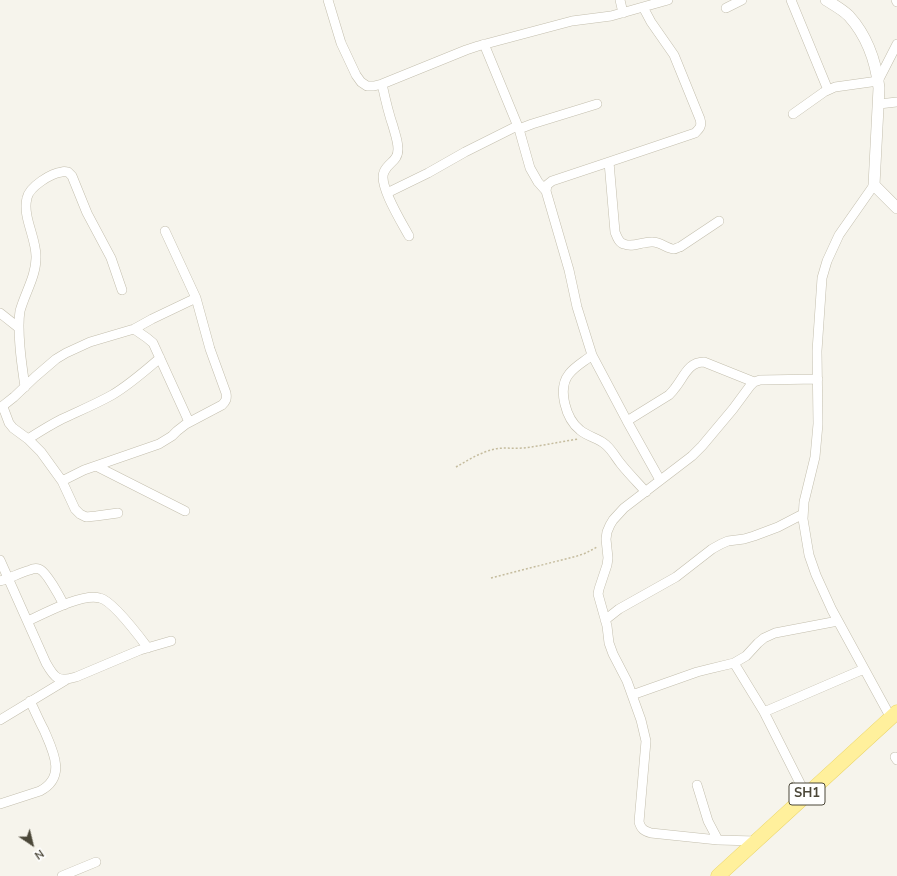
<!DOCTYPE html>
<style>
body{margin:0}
#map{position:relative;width:897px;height:876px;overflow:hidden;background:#f6f4ec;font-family:"Nunito Sans",sans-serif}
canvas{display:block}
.north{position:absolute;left:12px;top:824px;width:40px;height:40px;-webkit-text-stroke:3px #fff;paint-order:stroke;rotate:145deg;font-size:11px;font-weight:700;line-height:16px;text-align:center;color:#4b4738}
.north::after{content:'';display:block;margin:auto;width:14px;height:18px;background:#4b4738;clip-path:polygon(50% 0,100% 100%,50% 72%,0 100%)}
</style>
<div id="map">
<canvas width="897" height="876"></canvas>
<div class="north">N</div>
</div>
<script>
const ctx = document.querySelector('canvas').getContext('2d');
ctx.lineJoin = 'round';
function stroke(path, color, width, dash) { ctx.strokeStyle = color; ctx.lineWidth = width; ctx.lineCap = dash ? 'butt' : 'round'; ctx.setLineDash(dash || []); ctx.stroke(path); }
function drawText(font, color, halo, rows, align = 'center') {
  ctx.font = font + ' "Nunito Sans",sans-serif'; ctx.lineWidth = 4; ctx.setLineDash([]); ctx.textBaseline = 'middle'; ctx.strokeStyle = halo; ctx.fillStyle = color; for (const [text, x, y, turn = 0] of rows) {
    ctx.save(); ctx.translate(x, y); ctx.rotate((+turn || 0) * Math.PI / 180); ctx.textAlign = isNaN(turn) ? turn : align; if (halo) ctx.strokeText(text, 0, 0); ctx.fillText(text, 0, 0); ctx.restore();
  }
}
const minor = new Path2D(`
 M 328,0 L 341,43 L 356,75 L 361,82 L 367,86 L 374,86 L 382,84 L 466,50 L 478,46 L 572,21 L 611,16 L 668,0
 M 620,0 L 623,13
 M 791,0 L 828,90
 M 896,0 L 897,2
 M 643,7 L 651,22 L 674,55 L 700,119 C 702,126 700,128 695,133 L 609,162 L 552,181 L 547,185 L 546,191 L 569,270 L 577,307 L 592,355 L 627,421 L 660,480
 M 726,8 L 742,0
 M 484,44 L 519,129 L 530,168 L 538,182 L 546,191
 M 382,84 C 385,98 388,112 393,126 C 395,134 398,141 398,149 C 398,162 388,162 384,172 C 378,185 402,223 409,236
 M 879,104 L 897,102
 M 793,114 L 824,92 L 835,87 L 878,81 L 897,44
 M 519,129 L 532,124 L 597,104
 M 609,162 L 615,232 C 617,237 619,243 624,244 C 633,248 643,241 653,242 C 660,242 668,249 674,249 C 676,249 678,247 680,247 L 719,221
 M 874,185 L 839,235 L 827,261 L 822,278 L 817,351 L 818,424 L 815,457 L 804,502 L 803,519 L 809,555 L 816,575 L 832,610 L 891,718
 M 387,193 L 428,173 L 465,152 L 517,126
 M 0,313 L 19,328
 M 134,329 L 147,338 L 153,343 L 189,422
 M 592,355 C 585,361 575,366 569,374 C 557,389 566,419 580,430 C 588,437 599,438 606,445 C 612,450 616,458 621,464 C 629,474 638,483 646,492
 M 25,387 C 23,373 21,360 20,347 C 19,335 18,323 20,311 C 25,293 36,276 36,258 C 37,239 22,217 27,198 C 29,187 51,173 62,172 C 64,171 66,172 68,172 L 72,176 L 87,213 L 111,258 L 122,290
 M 3,407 L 9,423 L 13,428 L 28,439 L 41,452 L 62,481 L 75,509 L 80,514 L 86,517 L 96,516 L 118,513
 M 0,408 L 14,397 L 35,377 L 56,359 L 66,353 L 90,342 L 134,329 L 152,319 L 196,298
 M 627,421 L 669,395 C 671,393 673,391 675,388 C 684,377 688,362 704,362 L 754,382
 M 28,439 C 39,432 50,425 62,419 C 79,411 96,404 112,395 C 129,385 145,371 160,358
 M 96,466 L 185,511
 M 62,481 L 84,470 L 159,444 L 172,436 L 177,431 L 186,424 L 222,405 C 226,401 227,399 226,393 L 210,349 L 196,298 L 165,231
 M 0,560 L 46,663 C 55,679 58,682 76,677 L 140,650 L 171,641
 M 0,581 C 11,578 19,573 30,570 C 32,569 36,568 39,569 C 46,571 60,597 64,605
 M 605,620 L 619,609 L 676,577 L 712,549 L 721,544 L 728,541 L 744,539 L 754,536 L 778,527 L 803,514
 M 28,621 C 45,613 82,593 100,598 C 113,601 139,636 148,648
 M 734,663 L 764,712 L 806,795
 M 632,695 L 697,672 L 709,669 L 734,663 L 746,656 L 758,643 L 764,638 L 775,633 L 838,621
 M 764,712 L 864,669
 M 0,720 L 66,680
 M 895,757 L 897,760
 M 697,785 L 708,821 L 718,840
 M 0,804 L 40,791 C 67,777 53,751 44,730 C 39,721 35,711 30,701
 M 756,841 L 718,840 L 651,833 C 644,831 641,829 639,822 L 646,741 L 641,720 L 627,681 L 613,654 L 609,643 L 607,626 L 598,594 L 599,589 L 607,565 L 608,558 L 606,539 L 607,532 L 610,525 L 613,520 L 624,508 L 692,456 L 702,446 L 733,409 L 750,386 L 754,382 L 760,380 L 818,379
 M 62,876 L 96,862`);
const tertiary = new Path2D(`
 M 826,0 C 834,5 842,9 849,16 C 867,36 876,62 879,88 L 874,185 L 897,208`);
const primary = new Path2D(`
 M 718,876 L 897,712`);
stroke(minor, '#c3bead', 10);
stroke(tertiary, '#c3bead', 12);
stroke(primary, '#ead466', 15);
stroke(new Path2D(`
 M 456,467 C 468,460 481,452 495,449 C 504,447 513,449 523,448 C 541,446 559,442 578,439
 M 491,578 L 577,556 L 586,553 L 597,547`), '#c5bc9e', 1.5, [2, 2]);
stroke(minor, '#fff', 9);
stroke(tertiary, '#fff', 11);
stroke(primary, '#fff09c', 14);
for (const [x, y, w] of [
 [807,794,36]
]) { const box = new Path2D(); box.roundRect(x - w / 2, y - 11, w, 22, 3); ctx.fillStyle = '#fff'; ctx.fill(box); stroke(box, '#4b4738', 1); }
drawText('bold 13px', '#4b4738', null, [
 ["SH1",807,794]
]);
</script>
